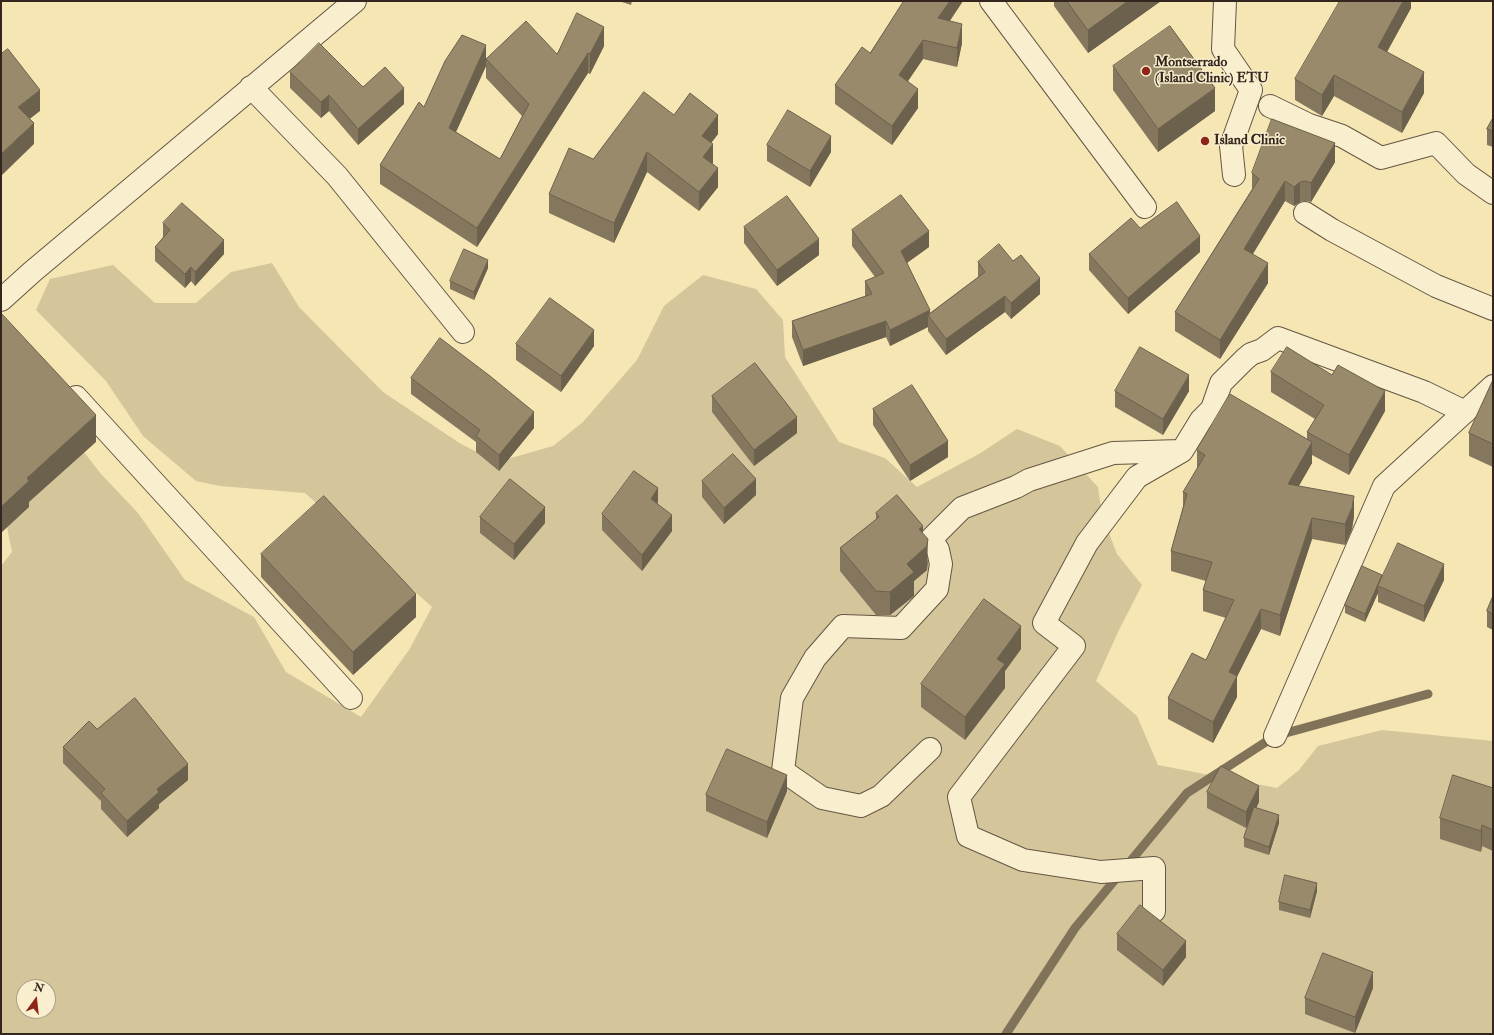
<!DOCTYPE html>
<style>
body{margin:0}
#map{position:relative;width:1494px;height:1035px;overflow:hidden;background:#f6e6b4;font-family:"IM FELL Double Pica",serif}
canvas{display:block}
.frame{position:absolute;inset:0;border:2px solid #34261f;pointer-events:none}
.north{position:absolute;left:16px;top:979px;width:40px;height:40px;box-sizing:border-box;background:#f9efce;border:1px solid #aa9f88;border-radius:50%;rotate:15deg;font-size:11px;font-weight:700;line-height:16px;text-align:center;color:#34261f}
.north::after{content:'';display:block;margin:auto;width:14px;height:18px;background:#8f2418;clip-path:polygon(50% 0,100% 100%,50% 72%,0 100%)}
</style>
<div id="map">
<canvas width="1494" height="1035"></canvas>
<div class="frame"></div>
<div class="north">N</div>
</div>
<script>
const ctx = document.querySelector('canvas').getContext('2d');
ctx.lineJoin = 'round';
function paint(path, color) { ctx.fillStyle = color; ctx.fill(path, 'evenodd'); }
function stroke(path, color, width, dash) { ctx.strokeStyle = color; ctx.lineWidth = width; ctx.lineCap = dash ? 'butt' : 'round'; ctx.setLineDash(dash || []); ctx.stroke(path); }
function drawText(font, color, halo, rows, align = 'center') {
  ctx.font = font + ' "IM FELL Double Pica",serif'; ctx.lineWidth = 3; ctx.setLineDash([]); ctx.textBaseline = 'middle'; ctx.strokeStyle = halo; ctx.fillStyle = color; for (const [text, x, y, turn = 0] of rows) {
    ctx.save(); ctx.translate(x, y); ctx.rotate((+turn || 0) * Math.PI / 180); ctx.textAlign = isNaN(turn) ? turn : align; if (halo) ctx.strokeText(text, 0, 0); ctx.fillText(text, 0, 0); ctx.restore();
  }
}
paint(new Path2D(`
 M 272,263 L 299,307 L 383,392 L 461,444 L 497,462 L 553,446 L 583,422 L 637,360 L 664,306 L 703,275 L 756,289 L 783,320 L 785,357 L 839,442 L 885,458 L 917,487 L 979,454 L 1017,429 L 1060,446 L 1098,487 L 1102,515 L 1117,554 L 1142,585 L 1118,632 L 1096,681 L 1137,716 L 1158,765 L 1277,788 L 1299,770 L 1318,746 L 1382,730 L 1493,741 L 1493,1034 L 1,1034 L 1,566 L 12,552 L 7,527 L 18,367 L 101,474 L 138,513 L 185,580 L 254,617 L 286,672 L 361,717 L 409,650 L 432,607 L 305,493 L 220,486 L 196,481 L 143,436 L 106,381 L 36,310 L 50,279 L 113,265 L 155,303 L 196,303 L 231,272 ZM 24,987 L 48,987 L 48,1011 L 24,1011 Z`), '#d5c59b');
stroke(new Path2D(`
 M 1006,1034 L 1075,928 L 1187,793 L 1275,736 L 1428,694`), '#81725a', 9);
const street = new Path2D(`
 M 991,1 L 1145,207
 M 1225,1 L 1223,49 L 1251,90 L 1231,146 L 1234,175
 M 251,87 L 337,176 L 463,332
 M 1270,106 L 1309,125 L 1342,136 L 1381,158 L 1436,143 L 1466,174 L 1493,193
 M 1305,213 L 1332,230 L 1436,286 L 1493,309
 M 1,300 L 32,272 L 355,1
 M 76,397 L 351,698
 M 1275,736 L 1384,486 L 1493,386
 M 930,749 L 881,796 L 861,806 L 822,798 L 783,771 L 792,698 L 815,658 L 843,626 L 901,628 L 937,589 L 941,564 L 938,550 L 931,539 L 962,508 L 1016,487 L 1029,480 L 1113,453 L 1180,451
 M 1154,911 L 1154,868 L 1101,872 L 1023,860 L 968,836 L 959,797 L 1074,646 L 1044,623 L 1087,543 L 1137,477 L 1182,451 L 1201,420 L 1212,409 L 1221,383 L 1245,359 L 1251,354 L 1262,350 L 1278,338 L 1424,392 L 1465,412`);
stroke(street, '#645644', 24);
stroke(street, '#f9efce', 22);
paint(new Path2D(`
 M 619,1 L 632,1 L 631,5 Z
 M 904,1 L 963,1 L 950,21 L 962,43 L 957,67 L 923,59 L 908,81 L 918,108 L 892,145 L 835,104 L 835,85 L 870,53 Z
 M 1054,1 L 1161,1 L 1088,53 L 1054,6 Z
 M 1411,1 L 1411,8 L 1387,52 L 1424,93 L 1402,133 L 1334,96 L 1322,116 L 1295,100 L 1295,79 Z
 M 604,46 L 590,74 L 588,73 L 477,247 L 380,184 L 380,165 L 424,107 L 486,58 L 557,54 ZM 486,66 L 486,78 L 522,116 L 500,159 L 456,132 Z
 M 1113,66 L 1215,111 L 1158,152 L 1113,90 Z
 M 290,72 L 363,87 L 404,104 L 358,145 L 329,111 L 321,118 L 290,88 Z
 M 674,115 L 718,134 L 711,143 L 713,163 L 712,164 L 718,187 L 699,211 L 647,172 L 614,243 L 549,213 L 549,194 L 593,159 Z
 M 1493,118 L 1493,147 L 1487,145 L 1487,129 Z
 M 767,145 L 831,152 L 810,187 L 767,161 Z
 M 1335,162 L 1311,202 L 1306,201 L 1300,202 L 1294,206 L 1285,201 L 1253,254 L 1268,283 L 1220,359 L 1175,331 L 1175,312 L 1252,189 L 1252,173 Z
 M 163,223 L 224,254 L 195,286 L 191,281 L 185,288 L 155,261 L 155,247 L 163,237 Z
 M 744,227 L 819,255 L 777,286 L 744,243 Z
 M 1140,228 L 1200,252 L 1128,314 L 1089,270 L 1089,254 Z
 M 852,230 L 929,247 L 907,263 L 930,313 L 978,277 L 978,262 L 1040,294 L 1011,319 L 1005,312 L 946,355 L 928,331 L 928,327 L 890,346 L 886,337 L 803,366 L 792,337 L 792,321 L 865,296 L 865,281 L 875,277 L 852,246 Z
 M 488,268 L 474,300 L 450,289 L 450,281 Z
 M 516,344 L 594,346 L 561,392 L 516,360 Z
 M 1271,372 L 1385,411 L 1349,475 L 1312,455 L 1312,463 L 1299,486 L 1354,516 L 1352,529 L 1345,545 L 1312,539 L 1280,636 L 1261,629 L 1237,676 L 1237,697 L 1213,743 L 1168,719 L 1168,698 L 1206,660 L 1226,618 L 1203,611 L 1203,590 L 1206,581 L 1171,571 L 1171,551 L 1183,507 L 1183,492 L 1197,469 L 1197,450 L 1307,439 L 1307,432 L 1315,419 L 1271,392 Z
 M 411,378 L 534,428 L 499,471 L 476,452 L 476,442 L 411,394 Z
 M 1493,380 L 1493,467 L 1469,456 L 1469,433 Z
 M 1115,391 L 1189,391 L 1163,435 L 1115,407 Z
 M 712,396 L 797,433 L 754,466 L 712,412 Z
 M 873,409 L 948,457 L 910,481 L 873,425 Z
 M 702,481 L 756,495 L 724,524 L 702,497 Z
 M 658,504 L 672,531 L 642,571 L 602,530 L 602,514 Z
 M 876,513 L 923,533 L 928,563 L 927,570 L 914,581 L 914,596 L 890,615 L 876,615 L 840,571 L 840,548 L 876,520 Z
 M 480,517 L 545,523 L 514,560 L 480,533 Z
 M 261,554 L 416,617 L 353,675 L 261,577 Z
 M 1382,575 L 1444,580 L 1424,622 L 1378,602 L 1378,593 L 1365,622 L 1345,613 L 1345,605 Z
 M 1493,596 L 1493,630 L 1487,627 L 1487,611 Z
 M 1021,649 L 1005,671 L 1005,688 L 965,740 L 921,707 L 921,684 Z
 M 97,729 L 188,780 L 159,804 L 159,808 L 127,837 L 101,809 L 101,801 L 63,763 L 63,747 Z
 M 1493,788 L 1493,851 L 1482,846 L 1481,852 L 1440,839 L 1440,818 Z
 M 787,791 L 767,838 L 706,811 L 706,795 Z
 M 1207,792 L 1259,802 L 1256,808 L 1279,823 L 1269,855 L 1244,847 L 1244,838 L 1249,822 L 1246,828 L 1207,808 Z
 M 1317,891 L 1310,918 L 1279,910 L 1279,902 Z
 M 1117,934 L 1186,957 L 1163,986 L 1117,950 Z
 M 1373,988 L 1355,1033 L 1305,1014 L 1305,998 Z`), '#84775d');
paint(new Path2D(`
 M 950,1 L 963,1 L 938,37 L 938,18 Z
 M 1128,1 L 1161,1 L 1088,53 L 1088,30 Z
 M 1403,1 L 1411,1 L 1411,8 L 1378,68 L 1378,47 Z
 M 962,24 L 962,43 L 957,67 L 957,48 Z
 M 604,27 L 604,46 L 590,74 L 590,54 Z
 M 923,40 L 923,59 L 899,94 L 899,75 Z
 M 486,45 L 486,66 L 449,147 L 449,128 Z
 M 588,53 L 588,73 L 477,247 L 477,228 Z
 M 1424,72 L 1424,93 L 1402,133 L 1402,112 Z
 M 1334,75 L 1334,96 L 1322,116 L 1322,95 Z
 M 404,88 L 404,104 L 358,145 L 358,129 Z
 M 1215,88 L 1215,111 L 1158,152 L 1158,129 Z
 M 918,89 L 918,108 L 892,145 L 892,126 Z
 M 40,90 L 40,111 L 18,128 L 18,107 Z
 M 329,95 L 329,111 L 321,118 L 321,102 Z
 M 718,115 L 718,134 L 702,155 L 702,136 Z
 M 34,123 L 34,144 L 1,176 L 1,154 Z
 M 831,136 L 831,152 L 810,187 L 810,171 Z
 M 1335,143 L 1335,162 L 1311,202 L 1311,183 Z
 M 713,144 L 713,163 L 703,176 L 703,157 Z
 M 647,152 L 647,172 L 614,243 L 614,223 Z
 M 718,168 L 718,187 L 699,211 L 699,192 Z
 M 1285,181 L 1285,201 L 1244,268 L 1244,249 Z
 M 1300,182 L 1300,202 L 1294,206 L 1294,187 Z
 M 929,231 L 929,247 L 901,267 L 901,251 Z
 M 1200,236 L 1200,252 L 1128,314 L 1128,298 Z
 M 819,239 L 819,255 L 777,286 L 777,270 Z
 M 224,240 L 224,254 L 195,286 L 195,272 Z
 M 488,260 L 488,268 L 474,300 L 474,292 Z
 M 1268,263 L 1268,283 L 1220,359 L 1220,340 Z
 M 191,267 L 191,281 L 185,288 L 185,274 Z
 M 1040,278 L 1040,294 L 1011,319 L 1011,303 Z
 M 1005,296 L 1005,312 L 946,355 L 946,339 Z
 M 930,310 L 930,318 L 928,315 L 928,327 L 890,346 L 890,330 Z
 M 886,321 L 886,337 L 803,366 L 803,350 Z
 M 594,330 L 594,346 L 561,392 L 561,376 Z
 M 1189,375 L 1189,391 L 1163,435 L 1163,419 Z
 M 1385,391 L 1385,411 L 1349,475 L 1349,455 Z
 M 534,412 L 534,428 L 499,471 L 499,455 Z
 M 96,415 L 96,442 L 29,502 L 29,507 L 1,533 L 1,507 L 27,478 Z
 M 797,417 L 797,433 L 754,466 L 754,450 Z
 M 948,441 L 948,457 L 910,481 L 910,465 Z
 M 1312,442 L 1312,463 L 1288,504 L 1288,484 Z
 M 756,479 L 756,495 L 724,524 L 724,508 Z
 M 658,488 L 658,504 L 651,499 Z
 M 1354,496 L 1354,516 L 1352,529 L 1345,545 L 1345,524 Z
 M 545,507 L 545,523 L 514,560 L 514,544 Z
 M 672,515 L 672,531 L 642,571 L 642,555 Z
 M 1312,518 L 1312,539 L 1280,636 L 1280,615 Z
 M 923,526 L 923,549 L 919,529 Z
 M 928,539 L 927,570 L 914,581 L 914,596 L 890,615 L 890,592 L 907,564 Z
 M 1444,564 L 1444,580 L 1424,622 L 1424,606 Z
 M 1382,575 L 1378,586 L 1378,593 L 1365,622 L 1365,614 Z
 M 416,594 L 416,617 L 353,675 L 353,652 Z
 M 1261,609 L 1261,629 L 1232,687 L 1237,676 L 1237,697 L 1213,743 L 1213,722 L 1229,672 Z
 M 1021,626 L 1021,649 L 1005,671 L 1005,688 L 965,740 L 965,717 L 997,659 Z
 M 188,764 L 188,780 L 159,804 L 159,808 L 127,837 L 127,821 L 157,789 Z
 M 787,775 L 787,791 L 767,838 L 767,822 Z
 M 1259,786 L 1259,802 L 1246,828 L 1246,812 Z
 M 1279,815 L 1279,823 L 1269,855 L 1269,847 Z
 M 1482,825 L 1482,846 L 1481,852 L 1481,831 Z
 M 1317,883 L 1317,891 L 1310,918 L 1310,910 Z
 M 1186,941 L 1186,957 L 1163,986 L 1163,970 Z
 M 1373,972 L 1373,988 L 1355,1033 L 1355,1017 Z`), '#6b614c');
const building = new Path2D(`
 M 904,1 L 950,1 L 938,18 L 962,24 L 957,48 L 923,40 L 899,75 L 918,89 L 892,126 L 835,85 L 862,47 L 870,53 Z
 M 1067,1 L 1128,1 L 1088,30 Z
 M 1340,1 L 1403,1 L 1378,47 L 1424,72 L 1402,112 L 1334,75 L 1322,95 L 1295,79 Z
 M 577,13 L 604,27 L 590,54 L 588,53 L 477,228 L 380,165 L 419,102 L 424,107 L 445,61 L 462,35 L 486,45 L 449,128 L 500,159 L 529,104 L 486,59 L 526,21 L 557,54 Z
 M 1170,26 L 1215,88 L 1158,129 L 1113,66 Z
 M 319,43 L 363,87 L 385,67 L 404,88 L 358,129 L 329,95 L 321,102 L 290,72 Z
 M 8,49 L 40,90 L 18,107 L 34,123 L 1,154 L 1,54 Z
 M 644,92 L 674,115 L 690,93 L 718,115 L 702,136 L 713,144 L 703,157 L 718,168 L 699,192 L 647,152 L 614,223 L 549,194 L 569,148 L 593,159 Z
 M 788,110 L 831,136 L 810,171 L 767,145 Z
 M 1493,118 L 1493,131 L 1487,129 Z
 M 1272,119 L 1335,143 L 1311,183 L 1306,181 L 1300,182 L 1294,187 L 1285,181 L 1244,249 L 1268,263 L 1220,340 L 1175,312 L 1259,179 L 1252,173 Z
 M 901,195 L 929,231 L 901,251 L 930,310 L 890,330 L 886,321 L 803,350 L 792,321 L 872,294 L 865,281 L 884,273 L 852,230 Z
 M 787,196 L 819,239 L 777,270 L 744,227 Z
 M 1177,202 L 1200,236 L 1128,298 L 1089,254 L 1131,218 L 1140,228 Z
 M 182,203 L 224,240 L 195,272 L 191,267 L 185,274 L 155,247 L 170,230 L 163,223 Z
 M 999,244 L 1013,261 L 1021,255 L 1040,278 L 1011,303 L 1005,296 L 946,339 L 928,315 L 985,272 L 978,262 Z
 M 464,249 L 488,260 L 474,292 L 450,281 Z
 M 550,298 L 594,330 L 561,376 L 516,344 Z
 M 1,313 L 96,415 L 27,478 L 29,481 L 1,507 Z
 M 440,338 L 490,376 L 534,412 L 499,455 L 476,436 L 480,430 L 411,378 Z
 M 1140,347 L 1189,375 L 1163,419 L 1115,391 Z
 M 1287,347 L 1332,375 L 1338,365 L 1385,391 L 1349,455 L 1307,432 L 1324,405 L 1271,372 Z
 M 755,363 L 797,417 L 754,450 L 712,396 Z
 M 1493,380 L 1493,444 L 1469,433 Z
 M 912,385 L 948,441 L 910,465 L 873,409 Z
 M 1230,394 L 1312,442 L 1288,484 L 1354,496 L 1352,508 L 1345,524 L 1312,518 L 1280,615 L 1261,609 L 1229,672 L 1237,676 L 1213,722 L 1168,698 L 1192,653 L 1206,660 L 1234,600 L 1203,590 L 1212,562 L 1171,551 L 1187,494 L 1183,492 L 1205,455 L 1197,450 Z
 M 733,454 L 756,479 L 724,508 L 702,481 Z
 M 634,471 L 658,488 L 651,499 L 672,515 L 642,555 L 602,514 Z
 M 510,479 L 545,507 L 514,544 L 480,517 Z
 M 897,495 L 923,526 L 919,529 L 928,539 L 927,546 L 907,564 L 914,572 L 890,592 L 876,591 L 840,548 L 879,517 L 876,513 Z
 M 324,496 L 416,594 L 353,652 L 261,554 Z
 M 1398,543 L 1444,564 L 1424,606 L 1378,586 Z
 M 1362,566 L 1382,575 L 1365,614 L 1345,605 Z
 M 1493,596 L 1493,614 L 1487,611 Z
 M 984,599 L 1021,626 L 997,659 L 1005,664 L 965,717 L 921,684 Z
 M 135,698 L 188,764 L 157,789 L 159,792 L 127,821 L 101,793 L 105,789 L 63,747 L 89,721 L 97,729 Z
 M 727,749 L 787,775 L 767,822 L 706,795 Z
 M 1221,766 L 1259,786 L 1246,812 L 1207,792 Z
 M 1453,775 L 1493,788 L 1493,830 L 1482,825 L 1481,831 L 1440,818 Z
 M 1254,807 L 1279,815 L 1269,847 L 1244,838 Z
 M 1285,875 L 1317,883 L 1310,910 L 1279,902 Z
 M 1140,905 L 1186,941 L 1163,970 L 1117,934 Z
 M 1323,953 L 1373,972 L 1355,1017 L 1305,998 Z`);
paint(building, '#998a6c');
stroke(building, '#6b614c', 1);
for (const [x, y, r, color] of [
 [1146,71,5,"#8f2418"],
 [1205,141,5,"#8f2418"]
]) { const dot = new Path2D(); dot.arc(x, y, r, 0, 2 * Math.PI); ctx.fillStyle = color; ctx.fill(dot); stroke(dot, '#f9efce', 1.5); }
drawText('bold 14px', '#34261f', '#f9efce', [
 ["Montserrado",1155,63],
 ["(Island Clinic) ETU",1155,79],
 ["Island Clinic",1214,141]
], 'left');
</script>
